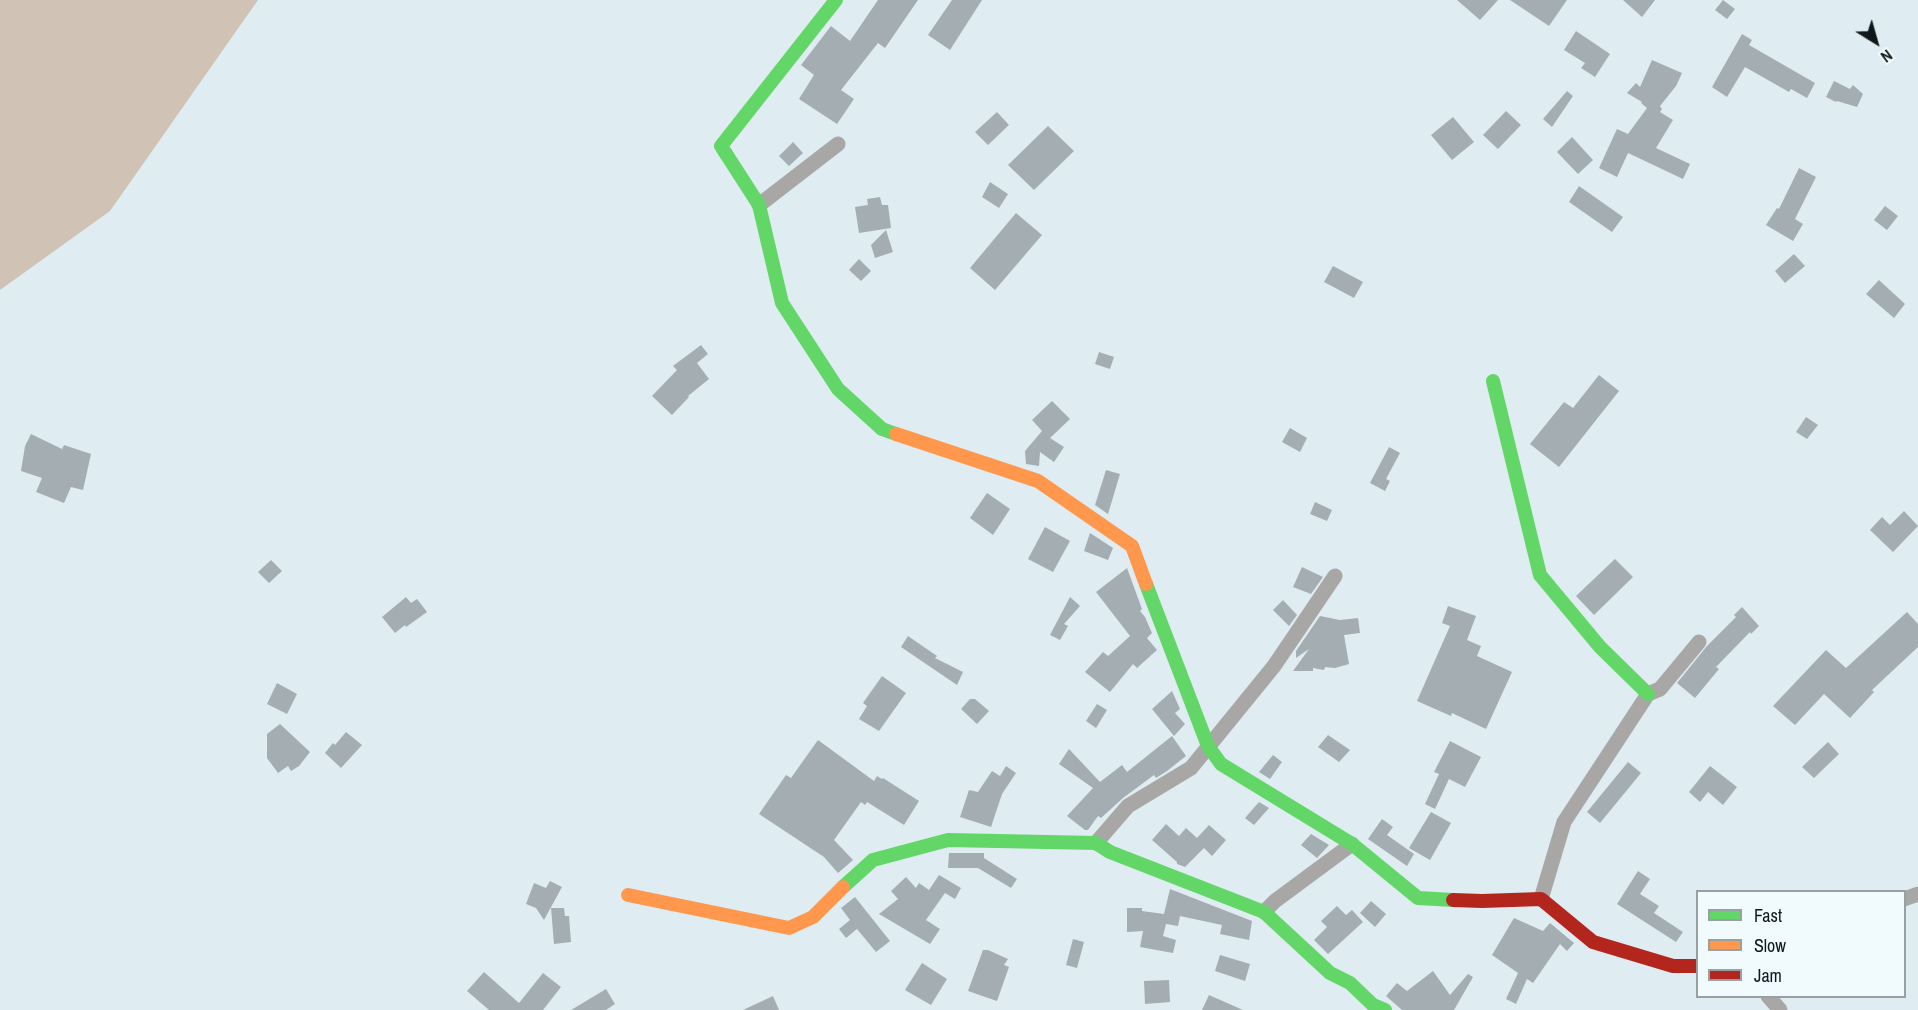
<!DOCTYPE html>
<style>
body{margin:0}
#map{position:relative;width:1918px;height:1010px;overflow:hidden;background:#dfecf1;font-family:"Archivo Narrow",sans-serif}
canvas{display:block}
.legend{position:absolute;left:1696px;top:890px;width:210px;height:108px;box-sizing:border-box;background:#f1fbfe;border:2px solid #97a0a3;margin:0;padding:8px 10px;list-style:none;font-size:18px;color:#10181b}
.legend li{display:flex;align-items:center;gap:12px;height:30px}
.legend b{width:30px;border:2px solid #97a0a3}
.north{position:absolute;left:1846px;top:12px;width:60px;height:60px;-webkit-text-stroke:4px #f1fbfe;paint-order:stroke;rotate:143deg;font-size:16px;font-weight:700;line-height:24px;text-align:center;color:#10181b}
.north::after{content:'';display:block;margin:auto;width:21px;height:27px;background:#10181b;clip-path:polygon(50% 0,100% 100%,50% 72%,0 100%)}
</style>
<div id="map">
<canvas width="1918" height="1010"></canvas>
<ul class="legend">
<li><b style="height:8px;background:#63d668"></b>Fast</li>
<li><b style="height:8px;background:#ff974d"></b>Slow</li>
<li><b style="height:8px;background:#b3261e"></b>Jam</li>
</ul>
<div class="north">N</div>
</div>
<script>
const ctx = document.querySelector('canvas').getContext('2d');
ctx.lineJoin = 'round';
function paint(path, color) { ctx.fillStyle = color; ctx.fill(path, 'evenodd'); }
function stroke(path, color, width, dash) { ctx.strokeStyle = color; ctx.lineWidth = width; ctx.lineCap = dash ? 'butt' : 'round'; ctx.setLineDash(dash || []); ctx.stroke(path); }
paint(new Path2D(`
 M 0,0 L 258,0 L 110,211 L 0,290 Z`), '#d1c2b6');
paint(new Path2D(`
 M 878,0 L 918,0 L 885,48 L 878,43 L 841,90 L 854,99 L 837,124 L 799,99 L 814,75 L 801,65 L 831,26 L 850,41 Z
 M 952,0 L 982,0 L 950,50 L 928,35 Z
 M 1457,0 L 1498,0 L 1480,20 Z
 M 1510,0 L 1567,0 L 1549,26 Z
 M 1623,0 L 1655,0 L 1642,17 Z
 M 1723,0 L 1735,9 L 1727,19 L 1715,10 Z
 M 1576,31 L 1610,54 L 1595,77 L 1581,68 L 1585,63 L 1564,50 Z
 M 1742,34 L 1752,40 L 1749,45 L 1815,83 L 1807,98 L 1791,89 L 1789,92 L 1745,67 L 1727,97 L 1712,87 Z
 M 1652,60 L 1682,73 L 1676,86 L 1660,106 L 1662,109 L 1660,112 L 1673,120 L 1656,148 L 1690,164 L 1683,179 L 1628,153 L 1617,177 L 1599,168 L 1617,129 L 1628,134 L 1647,108 L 1641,103 L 1642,102 L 1627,93 L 1636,83 L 1640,87 Z
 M 1834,81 L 1850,89 L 1853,85 L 1863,94 L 1857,107 L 1837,101 L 1836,102 L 1826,97 Z
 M 1567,91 L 1573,96 L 1552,127 L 1543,119 Z
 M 1506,111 L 1521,125 L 1498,149 L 1483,135 Z
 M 997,112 L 1009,125 L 988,145 L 975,132 Z
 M 1453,117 L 1474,142 L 1452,160 L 1431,135 Z
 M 1048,126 L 1074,151 L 1034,190 L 1008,165 Z
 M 1572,137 L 1593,160 L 1578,174 L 1557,152 Z
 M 793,142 L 803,153 L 789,166 L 779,156 Z
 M 1799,168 L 1816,177 L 1795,219 L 1803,224 L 1793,241 L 1766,225 L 1777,208 L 1779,209 Z
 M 990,182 L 1008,194 L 999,208 L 982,197 Z
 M 1579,186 L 1623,217 L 1612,232 L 1569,202 Z
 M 880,197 L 882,205 L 888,205 L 891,228 L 859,233 L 855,207 L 868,205 L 867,199 Z
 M 1885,206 L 1898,216 L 1887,230 L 1874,220 Z
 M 1016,213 L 1042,235 L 995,290 L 970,268 Z
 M 886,230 L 893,252 L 875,258 L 871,245 Z
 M 1794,254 L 1805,266 L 1785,283 L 1775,271 Z
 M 859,259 L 871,271 L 861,281 L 849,270 Z
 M 1333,266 L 1363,282 L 1354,298 L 1324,282 Z
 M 1879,280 L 1905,304 L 1894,318 L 1866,294 Z
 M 701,345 L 708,354 L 697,363 L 709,379 L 688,396 L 689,397 L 672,415 L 652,396 L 677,370 L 673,366 Z
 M 1099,352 L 1114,357 L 1110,369 L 1095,364 Z
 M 1599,375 L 1619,391 L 1559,467 L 1530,444 L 1564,402 L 1573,408 Z
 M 1052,401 L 1070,419 L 1050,438 L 1064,447 L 1054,462 L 1040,452 L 1039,466 L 1026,464 L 1025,451 L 1042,431 L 1032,420 Z
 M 1806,417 L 1818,425 L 1807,439 L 1796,432 Z
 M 1290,428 L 1307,438 L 1300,452 L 1282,442 Z
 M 31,434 L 62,449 L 64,445 L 91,454 L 83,490 L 71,487 L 64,503 L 36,492 L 42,478 L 21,471 L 25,446 Z
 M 1389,447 L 1400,453 L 1386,479 L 1390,481 L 1385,491 L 1370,483 Z
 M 1106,470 L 1120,474 L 1108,514 L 1095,505 Z
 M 987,493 L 1010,509 L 993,535 L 970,518 Z
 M 1315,502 L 1332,510 L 1327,521 L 1310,514 Z
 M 1904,511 L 1918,526 L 1893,552 L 1870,530 L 1882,517 L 1890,525 Z
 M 1045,527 L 1070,541 L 1053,572 L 1028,559 Z
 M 1090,533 L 1113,548 L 1108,560 L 1084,551 Z
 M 1615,559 L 1633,577 L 1594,615 L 1576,596 Z
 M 271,560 L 282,571 L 269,583 L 258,572 Z
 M 1302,567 L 1323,577 L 1311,594 L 1293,587 Z
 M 1127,568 L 1142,609 L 1140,611 L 1145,617 L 1152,633 L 1147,638 L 1157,650 L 1137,668 L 1133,664 L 1110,692 L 1085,672 L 1103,652 L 1108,656 L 1130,636 L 1096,592 Z
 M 406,597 L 411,603 L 417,599 L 427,612 L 406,627 L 405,625 L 395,633 L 382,617 Z
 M 1070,597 L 1080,606 L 1064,624 L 1068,626 L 1060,640 L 1050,635 Z
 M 1283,600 L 1297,615 L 1289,626 L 1273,610 Z
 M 1448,606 L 1476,616 L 1467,640 L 1481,646 L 1477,656 L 1512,672 L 1486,729 L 1452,713 L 1451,716 L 1417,701 L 1450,626 L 1442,623 Z
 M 1742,607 L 1759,626 L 1751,634 L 1750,632 L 1716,667 L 1719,669 L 1695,698 L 1677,683 L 1707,646 L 1736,617 L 1734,615 Z
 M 1907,612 L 1918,624 L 1918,647 L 1872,690 L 1874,692 L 1850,718 L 1824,694 L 1795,725 L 1773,706 L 1826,650 L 1846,668 Z
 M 1320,616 L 1340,620 L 1358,618 L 1360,633 L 1344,635 L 1349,664 L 1335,668 L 1325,667 L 1324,670 L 1313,668 L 1313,671 L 1293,671 L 1309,649 L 1296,658 L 1296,651 Z
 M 908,636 L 937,656 L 935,658 L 963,672 L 957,685 L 901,647 Z
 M 882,676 L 906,693 L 879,731 L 859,719 L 867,706 L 863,703 Z
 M 277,683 L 297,694 L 287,714 L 267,704 Z
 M 1172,691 L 1180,709 L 1175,713 L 1185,724 L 1174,736 L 1152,709 Z
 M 970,699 L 975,699 L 989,711 L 977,724 L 961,709 Z
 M 1097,704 L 1107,710 L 1096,728 L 1086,721 Z
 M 280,724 L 310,752 L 299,766 L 291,771 L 288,766 L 278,773 L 267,758 L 267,734 Z
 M 346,732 L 362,745 L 341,768 L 325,753 L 333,743 L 335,745 Z
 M 1328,735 L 1350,750 L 1339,762 L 1318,747 Z
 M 1172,736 L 1186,756 L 1167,771 L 1156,778 L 1154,775 L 1123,798 L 1101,818 L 1098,816 L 1088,830 L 1085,830 L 1067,816 L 1093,788 L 1059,764 L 1069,749 L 1100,782 L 1122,765 L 1127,772 Z
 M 818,740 L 874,781 L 877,776 L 882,779 L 883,778 L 919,801 L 904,825 L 867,802 L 865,805 L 861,802 L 834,840 L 853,860 L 838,873 L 824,857 L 759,814 L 786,775 L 791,778 Z
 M 1450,741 L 1481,757 L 1465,787 L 1449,779 L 1435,809 L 1425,804 L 1439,774 L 1434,772 Z
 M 1828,742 L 1839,754 L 1814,778 L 1802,767 Z
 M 1273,755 L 1282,762 L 1270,779 L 1259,772 Z
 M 1628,762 L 1641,773 L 1600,823 L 1587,812 Z
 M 1006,766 L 1016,773 L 1002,794 L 991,827 L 960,817 L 969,790 L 978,792 L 992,771 L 1000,776 Z
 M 1710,766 L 1737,787 L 1723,805 L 1708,792 L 1700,802 L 1689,792 Z
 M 1259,802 L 1269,808 L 1254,825 L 1245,818 Z
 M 1431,812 L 1451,823 L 1430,860 L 1409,848 Z
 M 1382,819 L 1393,827 L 1387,835 L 1414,854 L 1407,866 L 1368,839 Z
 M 1166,824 L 1179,836 L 1186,828 L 1197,838 L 1209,825 L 1226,840 L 1212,856 L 1204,848 L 1185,867 L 1177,864 L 1177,862 L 1152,840 Z
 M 1311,834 L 1329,845 L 1317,858 L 1301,845 Z
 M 949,853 L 984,853 L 984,858 L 1017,879 L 1011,888 L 978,868 L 948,868 Z
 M 1638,871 L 1650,879 L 1640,894 L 1659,906 L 1654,913 L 1683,932 L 1676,942 L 1617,904 Z
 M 939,875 L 961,888 L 955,899 L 945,893 L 926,920 L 940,929 L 930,944 L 879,914 L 898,899 L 891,891 L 906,877 L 916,888 L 919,883 L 929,890 Z
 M 550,881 L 562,887 L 544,920 L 536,908 L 526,904 L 534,883 L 546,888 Z
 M 1170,889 L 1252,921 L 1249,940 L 1220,934 L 1222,925 L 1180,916 L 1178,926 L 1166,924 L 1163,936 L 1176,940 L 1173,953 L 1140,947 L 1143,931 L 1127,932 L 1127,908 L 1142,908 L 1142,911 L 1164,914 Z
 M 855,897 L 890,941 L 876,952 L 857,929 L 846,938 L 839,929 L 850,920 L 841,908 Z
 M 1371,901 L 1386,914 L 1375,927 L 1360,913 Z
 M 1337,906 L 1346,915 L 1352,910 L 1363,922 L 1328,954 L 1314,940 L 1327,927 L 1321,921 Z
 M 551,908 L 564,908 L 565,916 L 569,916 L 571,942 L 554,944 Z
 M 1514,918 L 1543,931 L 1550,923 L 1574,943 L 1567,951 L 1560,944 L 1533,983 L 1527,979 L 1516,1004 L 1506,999 L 1518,973 L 1492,955 Z
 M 1073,939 L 1084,942 L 1077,968 L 1066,965 Z
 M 983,950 L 988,950 L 1008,959 L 1004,965 L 1009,967 L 997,1001 L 968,991 Z
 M 1220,955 L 1250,964 L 1245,981 L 1215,971 Z
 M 922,963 L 947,979 L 931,1005 L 905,990 Z
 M 1433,971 L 1450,995 L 1468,974 L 1473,977 L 1454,1010 L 1402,1010 L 1386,996 L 1397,983 L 1407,991 Z
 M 484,972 L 519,1003 L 543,973 L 561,987 L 543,1010 L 489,1010 L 467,991 Z
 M 1169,980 L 1170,1002 L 1145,1004 L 1144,981 Z
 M 606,989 L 615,1004 L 606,1010 L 571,1010 Z
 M 1209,995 L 1243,1010 L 1202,1010 Z
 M 773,996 L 779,1010 L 743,1010 Z`), '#a4aeb2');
stroke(new Path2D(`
 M 759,205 L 838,144
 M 1096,843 L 1128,806 L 1191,768 L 1274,666 L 1335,576
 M 1541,899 L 1564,822 L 1648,694 L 1660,689 L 1699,642
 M 1904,899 L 1918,894
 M 1264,912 L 1275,901 L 1352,844
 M 1768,996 L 1780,1010`), '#a8a7a6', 15);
stroke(new Path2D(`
 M 836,0 L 721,146 L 759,205 L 782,303 L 838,389 L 882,429 L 896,434
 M 1493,381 L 1540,575 L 1600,647 L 1648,694
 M 1146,584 L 1208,746 L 1221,764 L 1352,844 L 1418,898 L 1453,900
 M 843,887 L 873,860 L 948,840 L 1096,843 L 1110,852 L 1264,912 L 1330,973 L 1350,983 L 1373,1005 L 1385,1010`), '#63d668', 14);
stroke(new Path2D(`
 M 896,434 L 1038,481 L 1132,546 L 1146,584
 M 628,895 L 789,928 L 813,917 L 843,887`), '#ff974d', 14);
stroke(new Path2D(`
 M 1453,900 L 1482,901 L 1541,899 L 1593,942 L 1673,966 L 1698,966`), '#b3261e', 14);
</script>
